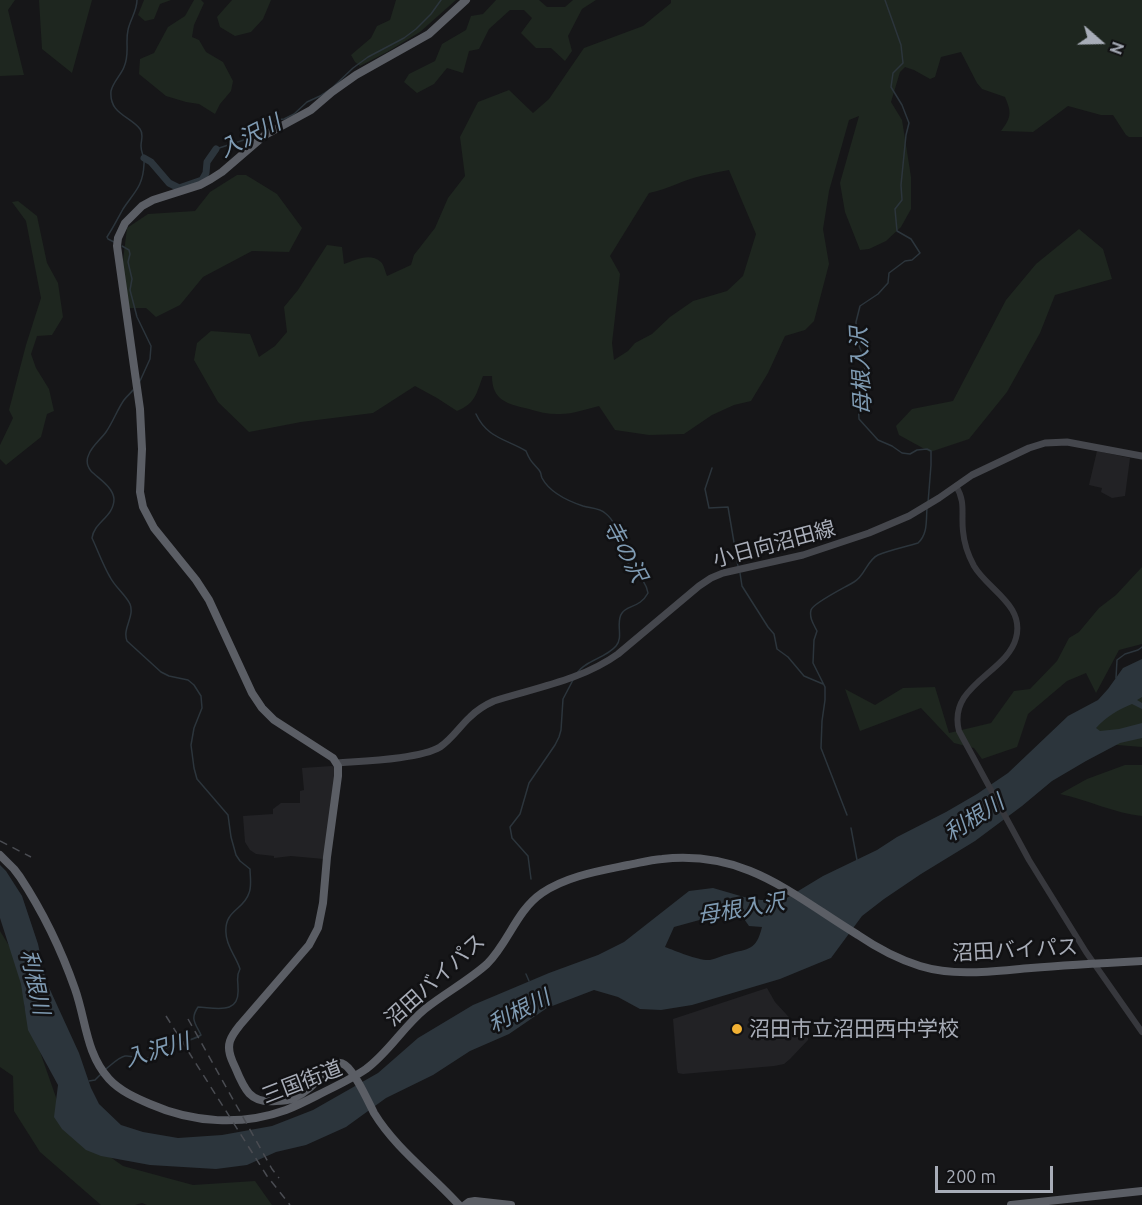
<!DOCTYPE html>
<meta charset="utf-8">
<style>
body{margin:0}
#map{position:relative;width:1142px;height:1205px;overflow:hidden;background:#161618;font-family:Ubuntu,sans-serif}
canvas{display:block}
.north{position:absolute;left:1070px;top:12px;width:60px;height:60px;-webkit-text-stroke:4px #111113;paint-order:stroke;rotate:110deg;font-size:16px;font-weight:700;line-height:24px;text-align:center;color:#a8adb8}
.north::after{content:'';display:block;margin:auto;width:21px;height:27px;background:#a8adb8;clip-path:polygon(50% 0,100% 100%,50% 72%,0 100%)}
.scale{position:absolute;left:935px;top:1166px;width:118px;height:27px;box-sizing:border-box;border:3px solid #a8adb8;border-top:0;padding-left:8px;font-size:18px;line-height:21px;white-space:nowrap;color:#a8adb8;-webkit-text-stroke:4px #111113;paint-order:stroke}
</style>
<div id="map">
<canvas width="1142" height="1205"></canvas>
<div class="north">N</div>
<div class="scale">200 m</div>
</div>
<script>
const ctx = document.querySelector('canvas').getContext('2d');
ctx.lineJoin = 'round';
function paint(path, color) { ctx.fillStyle = color; ctx.fill(path, 'evenodd'); }
function stroke(path, color, width, dash) { ctx.strokeStyle = color; ctx.lineWidth = width; ctx.lineCap = dash ? 'butt' : 'round'; ctx.setLineDash(dash || []); ctx.stroke(path); }
function drawText(font, color, halo, rows, align = 'center') {
  ctx.font = font + ' Ubuntu,"Noto Sans JP",sans-serif'; ctx.lineWidth = 5; ctx.setLineDash([]); ctx.textBaseline = 'middle'; ctx.strokeStyle = halo; ctx.fillStyle = color; for (const [text, x, y, turn = 0] of rows) {
    ctx.save(); ctx.translate(x, y); ctx.rotate((+turn || 0) * Math.PI / 180); ctx.textAlign = isNaN(turn) ? turn : align; if (halo) ctx.strokeText(text, 0, 0); ctx.fillText(text, 0, 0); ctx.restore();
  }
}
paint(new Path2D(`
 M 1097,451 L 1130,458 L 1125,496 L 1112,498 L 1101,492 L 1102,488 L 1089,485 Z
 M 332,766 L 336,768 L 324,859 L 291,856 L 274,858 L 274,856 L 256,854 L 250,850 L 245,842 L 243,816 L 273,814 L 273,809 L 281,803 L 300,803 L 300,791 L 304,790 L 302,768 Z
 M 767,988 L 775,1002 L 808,1038 L 808,1040 L 790,1059 L 784,1064 L 774,1066 L 683,1074 L 678,1073 L 677,1069 L 673,1019 Z`), '#222225');
paint(new Path2D(`
 M 0,0 L 15,0 L 8,10 L 24,75 L 0,76 Z
 M 39,0 L 92,0 L 72,73 L 42,49 Z
 M 144,0 L 171,0 L 160,4 L 154,19 L 145,21 L 138,15 Z
 M 194,0 L 201,0 L 204,3 L 194,25 L 192,37 L 199,40 L 206,52 L 223,62 L 233,81 L 231,91 L 220,104 L 215,114 L 199,104 L 186,102 L 166,96 L 139,74 L 140,59 L 154,53 L 168,27 L 185,16 Z
 M 232,0 L 271,0 L 263,19 L 251,32 L 235,36 L 220,27 L 217,17 Z
 M 396,0 L 456,0 L 420,32 L 387,52 L 360,66 L 355,62 L 351,55 L 371,38 L 377,26 L 390,20 Z
 M 496,0 L 539,0 L 547,7 L 565,7 L 573,0 L 596,0 L 582,9 L 568,36 L 572,51 L 565,61 L 551,48 L 536,48 L 521,33 L 532,18 L 524,10 L 510,10 L 489,29 L 479,49 L 469,51 L 463,73 L 447,68 L 434,84 L 417,93 L 404,82 L 409,74 L 435,61 L 442,44 L 466,30 L 471,16 L 483,14 Z
 M 671,0 L 1142,0 L 1142,137 L 1129,137 L 1126,135 L 1113,115 L 1101,115 L 1068,106 L 1033,132 L 1001,131 C 1011,118 1012,113 1005,97 L 982,89 L 977,83 L 961,52 L 941,57 L 935,77 L 930,79 L 914,70 L 905,67 L 900,72 L 891,102 L 902,120 L 911,177 L 911,209 L 901,227 L 886,241 L 869,249 L 860,250 L 845,212 L 840,183 L 859,116 L 849,120 L 829,191 L 823,229 L 829,264 L 814,321 L 805,330 L 785,336 L 768,373 L 751,401 L 734,405 L 712,415 L 684,434 L 649,435 L 615,430 L 599,406 C 586,409 571,415 557,414 C 548,414 538,412 529,409 C 508,404 492,401 492,376 L 483,376 C 476,394 476,403 457,411 L 437,398 L 415,386 L 373,413 L 301,422 L 249,432 L 218,402 L 194,360 L 197,343 L 211,331 L 250,334 L 259,357 L 275,346 L 287,332 L 284,307 L 298,290 L 327,245 L 342,247 L 344,264 C 355,260 370,252 381,262 C 384,265 385,271 387,276 L 411,265 L 414,255 L 435,228 L 448,198 L 465,176 L 460,137 L 478,102 L 509,90 L 533,113 L 549,99 L 584,48 L 643,26 L 671,3 ZM 729,170 L 756,234 L 743,276 L 727,291 L 693,301 L 670,317 L 652,334 L 635,343 L 628,351 L 614,360 L 612,343 L 620,274 L 610,256 L 649,193 C 659,191 667,188 677,184 C 693,177 712,173 729,170 Z
 M 237,175 L 246,175 L 277,194 L 302,228 L 289,252 L 252,251 L 203,277 L 180,305 L 156,317 L 146,308 L 129,308 L 122,269 L 127,228 L 148,214 L 195,211 L 210,192 Z
 M 18,201 L 37,216 L 47,263 L 58,283 L 63,317 L 52,335 L 37,336 L 31,354 L 36,368 L 49,389 L 54,411 L 47,414 L 41,437 L 6,465 L 0,459 L 0,445 L 13,418 L 9,410 L 26,345 L 41,298 L 26,221 L 12,202 Z
 M 1079,229 L 1103,249 L 1112,279 L 1055,295 L 1040,333 L 1007,392 L 969,439 L 930,452 L 899,435 L 896,426 L 912,409 L 953,401 L 1006,300 L 1036,264 Z
 M 1142,567 L 1142,644 L 1119,650 L 1096,693 L 1086,673 L 1067,681 L 1028,714 L 1017,747 L 982,759 L 974,748 L 954,743 L 921,708 L 860,731 L 845,689 L 875,705 L 903,688 L 935,687 L 949,733 L 991,723 L 1014,691 L 1030,689 L 1057,661 L 1069,638 L 1079,632 L 1099,608 L 1116,595 Z
 M 1142,676 L 1142,747 L 1056,740 Z
 M 1125,765 L 1142,765 L 1142,816 C 1114,813 1088,800 1060,794 L 1087,779 Z
 M 0,931 L 26,973 L 24,1006 L 66,1126 L 123,1166 L 193,1185 L 255,1181 L 272,1205 L 147,1205 L 142,1203 L 135,1205 L 101,1205 L 40,1152 L 14,1111 L 13,1076 L 0,1067 Z`), '#1e261f');
paint(new Path2D(`
 M 1142,659 L 1142,697 L 1137,700 L 1142,703 L 1142,709 L 1132,704 C 1118,710 1107,716 1096,728 L 1100,731 L 1119,729 L 1142,723 L 1142,738 L 1120,743 L 1086,761 L 1052,781 L 1022,806 L 975,841 L 921,874 L 884,899 L 862,916 L 831,958 L 780,979 L 692,1005 L 661,1010 L 640,1009 L 618,997 L 594,990 L 547,1008 L 509,1034 L 470,1051 L 433,1075 L 386,1098 L 346,1127 L 306,1145 L 276,1152 L 247,1165 L 216,1169 L 150,1165 L 101,1156 L 86,1150 L 62,1129 L 54,1117 L 58,1085 L 28,1030 L 21,984 L 0,918 L 0,865 L 6,871 L 22,896 L 38,944 L 46,981 L 79,1053 L 91,1088 L 99,1104 L 121,1125 L 143,1132 L 178,1138 L 222,1135 L 272,1126 L 313,1110 L 378,1073 L 418,1038 L 473,1005 L 549,973 L 598,955 L 624,942 L 689,891 L 713,888 L 744,897 L 761,900 L 785,899 L 823,876 L 877,850 L 897,837 L 946,812 L 977,794 L 1008,773 L 1068,716 L 1098,700 L 1108,689 L 1123,668 ZM 714,916 L 742,916 L 749,926 L 762,927 C 756,951 749,948 729,954 C 723,955 716,959 710,960 C 699,961 676,951 665,947 L 674,927 Z`), '#2c353c');
stroke(new Path2D(`
 M 885,0 L 901,45 L 903,63 L 893,73 L 891,87 L 902,105 L 909,123 L 906,135 L 901,185 L 902,200 L 895,209 L 897,231 L 911,239 L 920,253 L 912,260 L 905,261 L 889,273 L 888,283 L 878,294 L 860,306 L 856,322 L 857,341 L 864,358 L 865,383 L 858,400 L 859,419 L 878,440 L 892,446 L 902,453 L 910,454 L 917,450 L 927,449 L 931,451 L 931,465 L 928,503
 M 216,149 L 250,138 L 261,128 L 276,120 L 284,119 L 294,114 L 307,102 L 320,96 L 332,88 L 353,68 L 368,57 L 404,38 L 416,29 L 431,14 L 441,0
 M 114,242 L 108,239 L 107,237 C 113,228 118,218 123,209 C 134,192 143,187 144,164 C 145,158 141,153 141,146 C 141,140 144,134 140,129 C 130,116 109,114 111,91 C 113,82 121,75 124,67 C 130,54 125,43 128,30 C 130,20 137,11 137,0
 M 122,246 L 129,250 L 130,254 L 128,262 L 132,279 L 130,290 L 137,317 L 151,346 L 150,359 L 140,381
 M 476,414 C 487,438 506,439 526,451 C 530,461 532,462 539,470 C 542,474 540,473 542,478 C 550,493 568,501 583,506 C 590,508 600,508 605,513 C 621,525 618,547 628,563 C 635,573 646,580 648,593 C 640,608 627,605 622,613 C 615,622 624,637 616,646 C 606,658 586,660 577,673
 M 712,468 L 705,489 L 709,508 L 728,507 L 738,566
 M 740,573 L 742,586 L 768,627 L 774,634 L 777,649 L 788,657 L 804,676 L 823,684
 M 1116,678 L 1117,660 L 1125,654 L 1138,650 L 1142,647
 M 847,815 L 821,748 L 822,721 L 825,700 L 825,687 L 813,663 L 814,640 L 817,631 C 814,625 809,618 811,610 C 813,603 846,587 854,582 C 865,576 867,560 878,555 C 890,550 905,547 918,543 C 928,534 926,520 927,508
 M 851,828 L 857,860
 M 531,879 L 528,856 L 512,838 L 510,827 L 520,814 L 529,783 L 555,745 L 559,737 L 561,730 L 563,699 L 573,680
 M 526,974 L 529,981
 M 106,1069 C 111,1065 119,1057 125,1056 C 132,1055 138,1059 144,1059 C 153,1058 158,1052 166,1048 C 177,1042 190,1042 201,1035 C 195,1023 190,1019 198,1007 C 217,1008 240,1015 238,988 C 238,979 236,976 240,969 C 236,956 226,946 226,933 C 224,910 244,910 249,893 C 252,886 250,876 250,869 L 240,861 L 236,855 L 231,837 L 228,815 L 197,779 L 194,768 L 191,745 L 194,728 L 202,708 L 201,696 L 194,685 L 188,680 L 169,676 L 161,672 L 127,641 C 122,628 135,617 130,604 C 125,594 115,587 110,577 C 103,565 98,551 92,538 C 94,522 114,517 114,499 C 113,487 99,479 91,471 C 87,466 86,460 89,454 C 92,446 101,439 106,432 C 113,422 117,410 124,400 C 127,396 131,393 133,390
 M 89,1081 L 95,1080 L 100,1075`), '#2c353c', 1.5);
stroke(new Path2D(`
 M 144,158 L 151,162 L 169,183 L 179,188 L 202,180 L 206,173 L 207,162 L 216,149`), '#2c353c', 7);
stroke(new Path2D(`
 M 956,486 C 966,502 961,514 963,531 C 964,543 968,555 974,566 C 988,590 1025,605 1016,638 C 1007,673 947,685 959,731 L 1029,860 L 1086,952 L 1142,1032`), '#37383d', 6);
stroke(new Path2D(`
 M 338,763 C 363,761 420,759 440,747 C 452,739 460,726 470,717 C 477,710 485,705 494,701 C 535,688 582,680 618,654 L 699,586 L 711,578 L 723,573 L 803,555 L 869,533 L 909,516 L 939,498 L 972,475 L 1029,448 L 1045,443 L 1067,442 L 1142,456`), '#45474d', 7);
stroke(new Path2D(`
 M 0,855 L 14,869 L 20,877 C 43,912 61,949 75,989 C 86,1020 86,1054 109,1079 C 120,1091 136,1098 150,1104 C 193,1123 242,1126 286,1110 C 299,1105 312,1098 324,1092 C 338,1085 353,1078 366,1069 C 389,1052 403,1027 425,1009 C 445,993 468,981 487,964 C 509,942 516,911 542,893 C 567,876 599,871 628,865 C 639,863 650,860 662,859 C 746,850 791,894 858,935 C 877,948 898,959 920,966 C 956,977 994,971 1031,968 C 1068,965 1105,963 1142,961
 M 459,1205 C 431,1174 396,1149 374,1113 C 368,1101 355,1072 345,1065 C 341,1062 337,1062 332,1065 C 320,1077 311,1090 294,1098 C 289,1100 282,1101 276,1101 C 250,1104 244,1089 235,1067 C 231,1059 227,1050 230,1041 C 232,1035 236,1030 240,1025 L 309,945 L 318,928 L 323,903 L 327,857 L 338,776 L 338,766 L 333,758 L 274,720 L 262,708 L 252,693 L 209,600 L 196,580 L 154,528 L 143,507 L 140,492 L 142,449 L 140,409 L 117,246 L 118,238 L 125,223 L 142,206 L 153,200 L 200,185 L 211,179 L 222,172 L 265,135 L 311,110 L 332,92 L 356,75 L 429,34 L 466,0
 M 465,1205 L 469,1202 L 475,1201 L 511,1205
 M 1011,1205 L 1142,1191`), '#5b5e65', 8);
stroke(new Path2D(`
 M 0,841 L 31,857
 M 166,1016 L 267,1176 L 290,1205
 M 188,1019 L 272,1169 L 279,1178`), '#4a4c52', 1.5, [8, 6]);
for (const [x, y, r, color] of [
 [737,1029,6,"#f2b134"]
]) { const dot = new Path2D(); dot.arc(x, y, r, 0, 2 * Math.PI); ctx.fillStyle = color; ctx.fill(dot); stroke(dot, '#111113', 2); }
drawText('21px', '#a8adb8', '#111113', [
 ["小日向沼田線",774,544,-15],
 ["沼田バイパス",1015,950,-3],
 ["沼田バイパス",435,980,-42],
 ["三国街道",302,1082,-21]
]);
drawText('21px', '#a8adb8', '#111113', [
 ["沼田市立沼田西中学校",749,1029]
], 'left');
drawText('italic 22px', '#7f9bb3', '#111113', [
 ["入沢川",250,136,-27],
 ["母根入沢",861,371,-93],
 ["寺の沢",625,551,62],
 ["利根川",974,818,-33],
 ["母根入沢",741,909,-10],
 ["利根川",35,982,78],
 ["利根川",519,1011,-27],
 ["入沢川",157,1050,-17]
]);
</script>
